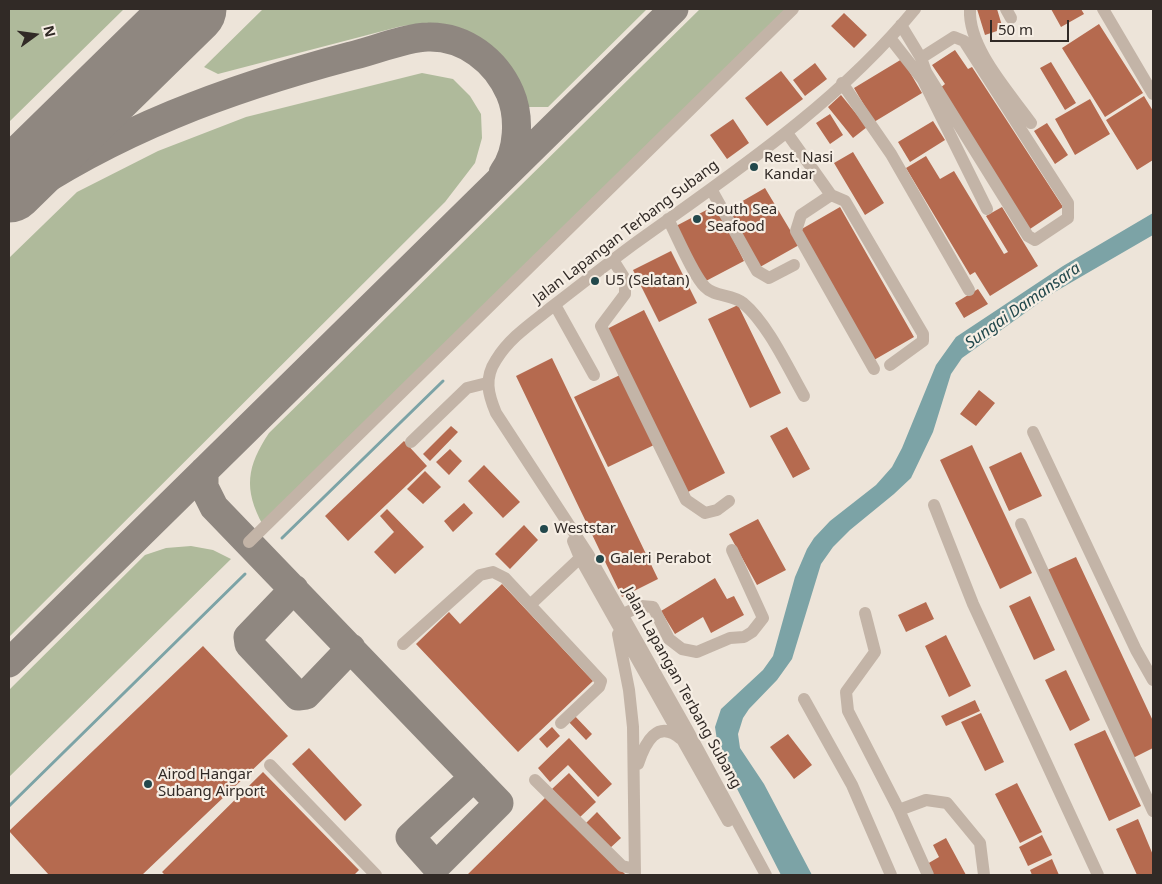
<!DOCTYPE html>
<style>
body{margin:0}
#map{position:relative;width:1162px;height:884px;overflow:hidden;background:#ede4d9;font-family:"Noto Sans",sans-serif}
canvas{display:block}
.frame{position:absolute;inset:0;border:10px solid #312a26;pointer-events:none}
.north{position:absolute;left:10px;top:10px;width:50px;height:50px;-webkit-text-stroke:4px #f6eee4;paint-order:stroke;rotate:76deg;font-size:14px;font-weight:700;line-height:20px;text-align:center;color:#312a26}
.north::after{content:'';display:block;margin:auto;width:18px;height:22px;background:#312a26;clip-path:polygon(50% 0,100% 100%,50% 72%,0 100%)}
.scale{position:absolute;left:990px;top:20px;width:79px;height:22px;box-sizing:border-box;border:2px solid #312a26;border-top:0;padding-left:6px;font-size:15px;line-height:18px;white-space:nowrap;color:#312a26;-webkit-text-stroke:4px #f6eee4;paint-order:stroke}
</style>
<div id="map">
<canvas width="1162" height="884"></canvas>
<div class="frame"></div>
<div class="north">N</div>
<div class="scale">50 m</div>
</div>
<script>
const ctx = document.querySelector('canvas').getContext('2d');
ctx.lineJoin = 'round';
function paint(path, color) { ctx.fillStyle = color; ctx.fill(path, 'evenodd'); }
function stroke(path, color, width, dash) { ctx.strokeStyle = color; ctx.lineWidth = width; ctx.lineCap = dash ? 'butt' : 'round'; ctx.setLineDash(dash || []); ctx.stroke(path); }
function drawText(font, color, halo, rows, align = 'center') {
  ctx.font = font + ' "Noto Sans",sans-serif'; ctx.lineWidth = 4.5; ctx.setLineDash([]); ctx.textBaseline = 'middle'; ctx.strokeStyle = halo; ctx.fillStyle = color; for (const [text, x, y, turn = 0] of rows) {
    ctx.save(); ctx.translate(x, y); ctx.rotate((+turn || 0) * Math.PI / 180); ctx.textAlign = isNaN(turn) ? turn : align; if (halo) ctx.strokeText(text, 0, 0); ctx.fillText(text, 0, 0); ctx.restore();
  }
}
paint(new Path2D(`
 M 9,9 L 124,9 L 9,122 Z
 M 263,9 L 647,9 L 548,107 L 529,107 C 505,47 468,18 402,26 L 218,74 L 204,67 Z
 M 700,9 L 790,9 L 263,525 C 243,489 247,466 269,433 Z
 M 422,73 L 453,79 L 470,96 L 481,114 L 482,138 L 475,163 L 445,202 L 9,637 L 9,258 L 77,192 L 158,151 L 246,117 Z
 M 191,546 L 213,550 L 231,559 L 9,777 L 9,690 L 145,555 L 166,548 Z`), '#afba9b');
paint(new Path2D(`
 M 1153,213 L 1153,235 L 1053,293 L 962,358 L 951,374 L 933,432 L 911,478 L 894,494 L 850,530 L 833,547 L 821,564 L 792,659 L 777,680 L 749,709 L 743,718 L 738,734 L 740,748 L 764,784 L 812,875 L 781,875 L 729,773 L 718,747 L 715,727 L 721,709 L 763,670 L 773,656 L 795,577 L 807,549 L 814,538 L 830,521 L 876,485 L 892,467 L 902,448 L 936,365 L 956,337 L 1063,266 Z`), '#7ca3a6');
stroke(new Path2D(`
 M 282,538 L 443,381
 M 9,806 L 245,574`), '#7ca3a6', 3);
stroke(new Path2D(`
 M 9,203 C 115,130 227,89 351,56 C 372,51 408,37 428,37 C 465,36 496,61 510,93 C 520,116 519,152 503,173
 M 204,471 L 204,487 L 214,507 L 499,803 L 436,866 L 410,837 L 474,777
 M 294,589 L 248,637 L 249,644 L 298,696 L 306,695 L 351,648
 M 9,663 L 674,9`), '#8f8780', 29);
stroke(new Path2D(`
 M 9,187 L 191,9`), '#8f8780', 71);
paint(new Path2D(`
 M 977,9 L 997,9 L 1003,29 L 985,35 Z
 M 1051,9 L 1081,9 L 1084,14 L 1061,27 Z
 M 844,13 L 867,35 L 854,48 L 831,26 Z
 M 1099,24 L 1143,93 L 1105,117 L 1062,48 Z
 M 955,50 L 968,69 L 972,67 L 1063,207 L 1030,229 L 939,89 L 945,84 L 932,65 Z
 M 902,59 L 922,93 L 874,122 L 854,88 Z
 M 1051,62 L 1076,103 L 1065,110 L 1040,68 Z
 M 815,63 L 827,79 L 805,96 L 793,80 Z
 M 781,71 L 803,99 L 767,126 L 745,98 Z
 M 841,95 L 867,127 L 853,138 L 828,107 Z
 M 1144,96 L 1153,111 L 1153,160 L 1137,170 L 1106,120 Z
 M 1090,99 L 1110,134 L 1075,155 L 1055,119 Z
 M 830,114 L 843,135 L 830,144 L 816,123 Z
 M 733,119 L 749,143 L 727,159 L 710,135 Z
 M 933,121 L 945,140 L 910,162 L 898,142 Z
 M 1047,123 L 1068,155 L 1055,164 L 1034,131 Z
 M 853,152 L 884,203 L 865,215 L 834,163 Z
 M 926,156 L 940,179 L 954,171 L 1004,254 L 1008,252 L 986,216 L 1002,207 L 1038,266 L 990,296 L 975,272 L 970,275 L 906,168 Z
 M 765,188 L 799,245 L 760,267 L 727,210 Z
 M 716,205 L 744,261 L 704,282 L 676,226 Z
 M 840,207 L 914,337 L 874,360 L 800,230 Z
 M 671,251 L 697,303 L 659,322 L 633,270 Z
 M 978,289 L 988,304 L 964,318 L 955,303 Z
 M 738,305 L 781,393 L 750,408 L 708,319 Z
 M 644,310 L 725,473 L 686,493 L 605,330 Z
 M 552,358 L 658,579 L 622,597 L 516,376 Z
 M 620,375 L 654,445 L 608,467 L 574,397 Z
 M 979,390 L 995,403 L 976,426 L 960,414 Z
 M 451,426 L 458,432 L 430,461 L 423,454 Z
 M 787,427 L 810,469 L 793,478 L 770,436 Z
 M 404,441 L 427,466 L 348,541 L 325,516 Z
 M 972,445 L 1032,573 L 1000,589 L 940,460 Z
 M 450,449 L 462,461 L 449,475 L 436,462 Z
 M 1021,452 L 1042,496 L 1009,511 L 989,467 Z
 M 484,465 L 520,502 L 503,518 L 468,481 Z
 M 425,471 L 441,487 L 423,504 L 407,489 Z
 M 464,503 L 473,513 L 453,532 L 444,521 Z
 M 387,509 L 424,547 L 395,574 L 374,552 L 394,532 L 380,516 Z
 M 758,519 L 786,570 L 757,585 L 729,534 Z
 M 524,525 L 538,540 L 510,569 L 495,554 Z
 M 1076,557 L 1153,721 L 1153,748 L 1133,758 L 1045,571 Z
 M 715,578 L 727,599 L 734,596 L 744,615 L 711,633 L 703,617 L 675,634 L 661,611 Z
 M 502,584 L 593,681 L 518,752 L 416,644 L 449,612 L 460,624 Z
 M 1030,596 L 1055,650 L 1034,660 L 1009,606 Z
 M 926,602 L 934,619 L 906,632 L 898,615 Z
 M 946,635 L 971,686 L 949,697 L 925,646 Z
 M 203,646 L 288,736 L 142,875 L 49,875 L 9,831 Z
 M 1066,670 L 1090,720 L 1070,731 L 1045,680 Z
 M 975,700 L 980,711 L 946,726 L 941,716 Z
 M 981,713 L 1004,762 L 985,771 L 961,722 Z
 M 573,714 L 592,734 L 586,740 L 567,720 Z
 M 552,727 L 560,736 L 547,748 L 539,739 Z
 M 1105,730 L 1141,806 L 1109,821 L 1074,744 Z
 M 788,734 L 812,765 L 794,779 L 770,747 Z
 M 569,738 L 612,784 L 598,797 L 568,765 L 550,782 L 538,768 Z
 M 309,748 L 362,805 L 345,821 L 292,764 Z
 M 263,772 L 359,870 L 354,875 L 165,875 L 162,872 Z
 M 569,773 L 596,802 L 579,818 L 552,789 Z
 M 1017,783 L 1042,832 L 1020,843 L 995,794 Z
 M 548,795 L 625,874 L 467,875 Z
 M 597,812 L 621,838 L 609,849 L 585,824 Z
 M 1138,819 L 1153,855 L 1152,875 L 1137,875 L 1116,829 Z
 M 1042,835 L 1052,855 L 1028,866 L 1019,847 Z
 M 946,838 L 966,875 L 933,875 L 927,864 L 939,857 L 933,845 Z
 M 1052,859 L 1059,875 L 1032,875 L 1030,870 Z`), '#b56a4f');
stroke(new Path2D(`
 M 970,9 C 968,48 1009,92 1031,123
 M 1006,9 L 1011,18
 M 1103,9 L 1153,94
 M 901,25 L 921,58 L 954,37 L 964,41 L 1068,203 L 1068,218 L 1035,240 L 1028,236 L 926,72 L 921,58
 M 890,38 L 923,80 L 987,209
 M 842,83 L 891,154 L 969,290
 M 787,133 L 831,195
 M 711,189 L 757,271 L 769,278 L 794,265
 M 668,219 C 677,236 693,275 705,287 C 714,297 732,294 743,303 C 768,324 788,368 804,396
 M 613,260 L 625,279 L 625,294 L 601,326 L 686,500 L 705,513 L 717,510 L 729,501
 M 555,305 L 594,375
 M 874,369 L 796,231 L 801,215 L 831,195 L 845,201 L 923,334 L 923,341 L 890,365
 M 1033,432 L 1136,650 L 1153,680
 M 411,442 L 467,388 L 487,383
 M 934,505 L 973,604 L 1098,875
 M 1021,524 L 1153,811
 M 573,541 L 580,558 L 728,821
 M 249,542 L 793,9
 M 530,605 L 580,558
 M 865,613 L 875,652 L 846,692 L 848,711 L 899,810 L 928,875
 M 623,614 L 641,606 L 653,607 L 669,639 L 682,649 L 697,652 L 730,638 L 744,637 L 752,632 L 763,618 L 732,550
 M 618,634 L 629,690 L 633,727 L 635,875
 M 403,644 L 480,575 L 493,572 L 505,578 L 601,681 L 599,687 L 561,723
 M 804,699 L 852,785 L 891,875
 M 638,764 C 645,743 657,718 681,739
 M 270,765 L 376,875
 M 535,780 L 622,866 L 635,869
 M 899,810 L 926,800 L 947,803 L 980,843 L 984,875
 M 766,875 L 687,729 L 588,554 L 496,413 C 488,394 484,378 496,360 C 510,337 532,323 553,306 C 580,285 607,264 634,244 C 733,173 837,104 915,9`), '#c3b4a7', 12);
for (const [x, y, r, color] of [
 [754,167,5,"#22484c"],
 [697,219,5,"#22484c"],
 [595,281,5,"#22484c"],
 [544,529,5,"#22484c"],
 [600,559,5,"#22484c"],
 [148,784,5,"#22484c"]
]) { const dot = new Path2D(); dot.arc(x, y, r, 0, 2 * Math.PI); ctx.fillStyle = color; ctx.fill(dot); stroke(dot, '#f6eee4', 2); }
drawText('15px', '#312a26', '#f6eee4', [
 ["Rest. Nasi",764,158],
 ["Kandar",764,175],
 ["South Sea",707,210],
 ["Seafood",707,227],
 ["U5 (Selatan)",605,281],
 ["Weststar",554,529],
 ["Galeri Perabot",610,559],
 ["Airod Hangar",158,775],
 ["Subang Airport",158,792]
], 'left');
drawText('15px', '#312a26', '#f6eee4', [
 ["Jalan Lapangan Terbang Subang",626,232,-37],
 ["Jalan Lapangan Terbang Subang",682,688,61]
]);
drawText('italic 16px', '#22484c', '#f6eee4', [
 ["Sungai Damansara",1023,306,-35]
]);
</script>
